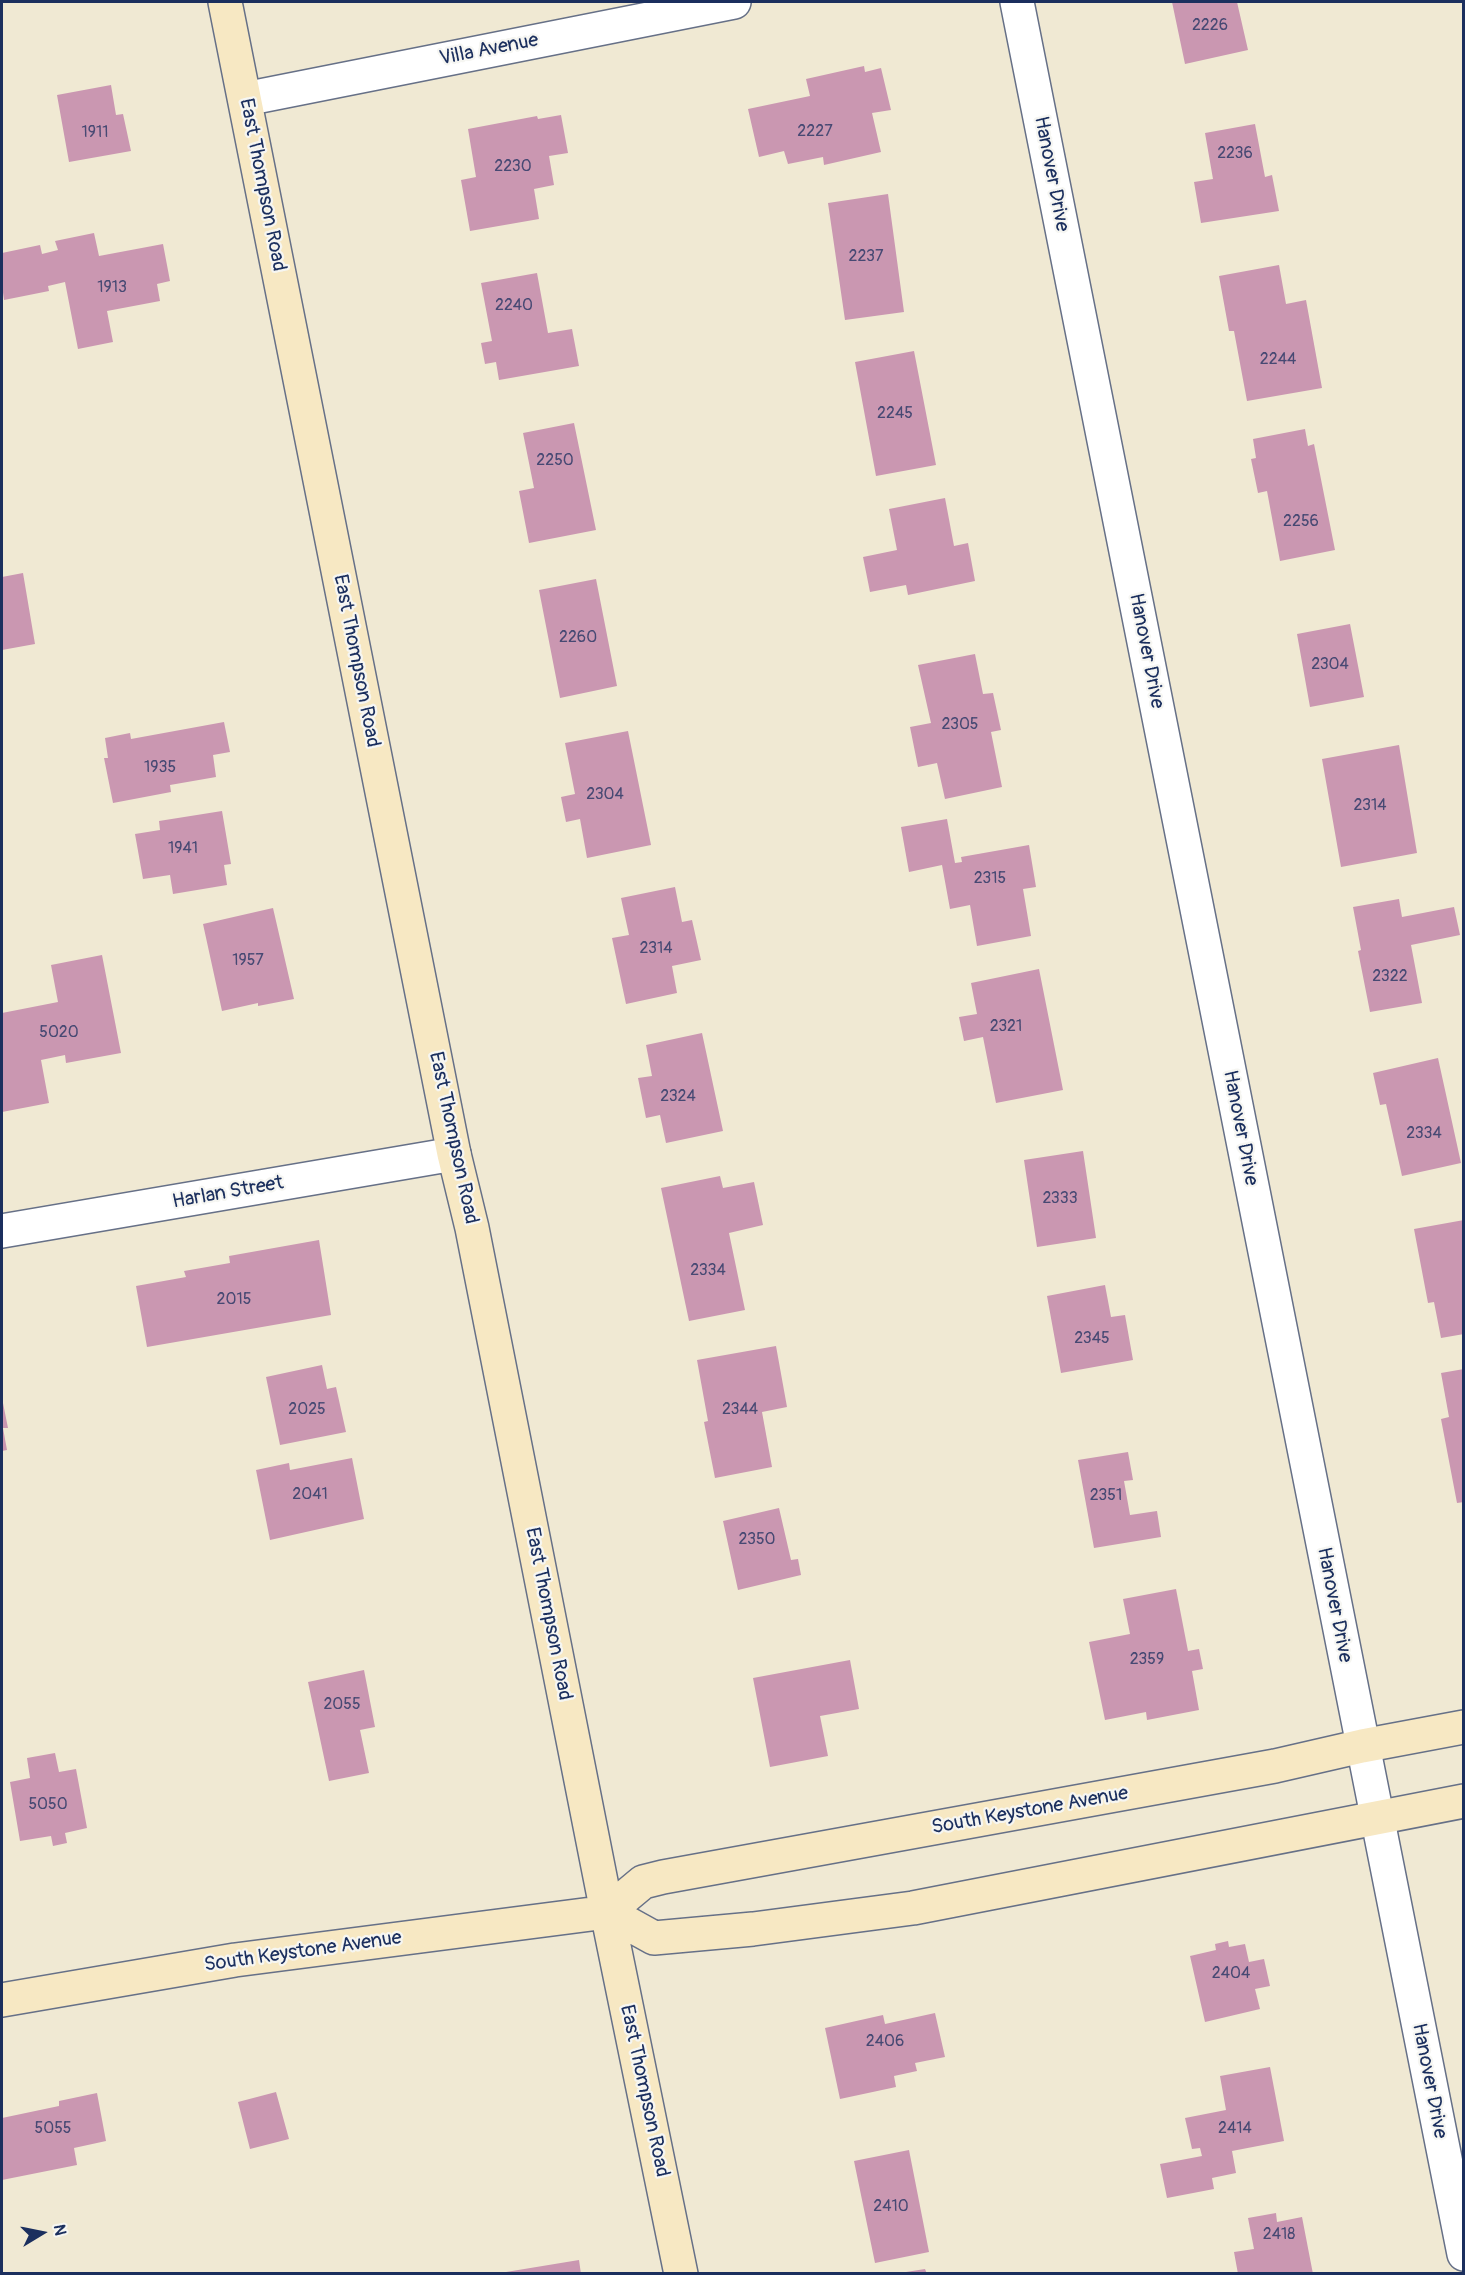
<!DOCTYPE html>
<style>
body{margin:0}
#map{position:relative;width:1465px;height:2275px;overflow:hidden;background:#f0e9d3;font-family:Pangolin,sans-serif}
canvas{display:block}
.frame{position:absolute;inset:0;border:3px solid #1b2f5e;pointer-events:none}
.north{position:absolute;left:12px;top:2203px;width:60px;height:60px;-webkit-text-stroke:4px #f6f6f2;paint-order:stroke;rotate:80deg;font-size:16px;font-weight:700;line-height:24px;text-align:center;color:#1b2f5e}
.north::after{content:'';display:block;margin:auto;width:21px;height:27px;background:#1b2f5e;clip-path:polygon(50% 0,100% 100%,50% 72%,0 100%)}
</style>
<div id="map">
<canvas width="1465" height="2275"></canvas>
<div class="frame"></div>
<div class="north">N</div>
</div>
<script>
const ctx = document.querySelector('canvas').getContext('2d');
ctx.lineJoin = 'round';
function paint(path, color) { ctx.fillStyle = color; ctx.fill(path, 'evenodd'); }
function stroke(path, color, width, dash) { ctx.strokeStyle = color; ctx.lineWidth = width; ctx.lineCap = dash ? 'butt' : 'round'; ctx.setLineDash(dash || []); ctx.stroke(path); }
function drawText(font, color, halo, rows, align = 'center') {
  ctx.font = font + ' Pangolin,sans-serif'; ctx.lineWidth = 4.5; ctx.setLineDash([]); ctx.textBaseline = 'middle'; ctx.strokeStyle = halo; ctx.fillStyle = color; for (const [text, x, y, turn = 0] of rows) {
    ctx.save(); ctx.translate(x, y); ctx.rotate((+turn || 0) * Math.PI / 180); ctx.textAlign = isNaN(turn) ? turn : align; if (halo) ctx.strokeText(text, 0, 0); ctx.fillText(text, 0, 0); ctx.restore();
  }
}
paint(new Path2D(`
 M 1172,2 L 1237,2 L 1248,50 L 1185,64 Z
 M 864,66 L 865,72 L 881,68 L 891,110 L 872,113 L 881,152 L 824,165 L 823,157 L 788,164 L 784,151 L 759,157 L 748,109 L 810,96 L 806,79 Z
 M 111,85 L 116,115 L 123,114 L 131,151 L 69,162 L 57,95 Z
 M 561,115 L 568,153 L 549,156 L 554,185 L 534,189 L 539,219 L 470,231 L 461,180 L 476,177 L 468,129 L 537,116 L 538,119 Z
 M 1255,124 L 1265,177 L 1272,175 L 1279,211 L 1201,223 L 1194,182 L 1213,179 L 1205,133 Z
 M 888,194 L 904,312 L 845,320 L 828,203 Z
 M 94,233 L 99,256 L 163,244 L 170,281 L 157,284 L 160,301 L 107,311 L 113,342 L 78,349 L 65,282 L 48,286 L 49,291 L 4,300 L 2,285 L 2,253 L 40,245 L 42,254 L 58,250 L 55,241 Z
 M 1279,265 L 1286,304 L 1306,300 L 1322,388 L 1247,401 L 1234,331 L 1229,331 L 1219,276 Z
 M 537,273 L 548,333 L 572,329 L 579,366 L 499,380 L 496,362 L 485,364 L 481,343 L 492,341 L 481,283 Z
 M 914,351 L 936,465 L 876,476 L 855,362 Z
 M 574,423 L 596,530 L 529,543 L 519,491 L 534,488 L 523,433 Z
 M 1305,429 L 1308,446 L 1314,444 L 1335,550 L 1280,561 L 1267,491 L 1258,493 L 1251,459 L 1256,458 L 1253,439 Z
 M 945,498 L 954,546 L 968,543 L 975,581 L 908,595 L 906,585 L 870,592 L 863,557 L 897,550 L 889,509 Z
 M 23,573 L 35,644 L 2,650 L 2,577 Z
 M 596,579 L 617,686 L 560,698 L 539,590 Z
 M 1350,624 L 1364,697 L 1310,707 L 1297,634 Z
 M 975,654 L 983,694 L 993,693 L 1001,730 L 991,732 L 1002,787 L 945,799 L 937,763 L 918,767 L 910,727 L 931,723 L 918,665 Z
 M 224,722 L 230,752 L 213,755 L 216,777 L 170,785 L 171,792 L 113,803 L 104,758 L 108,758 L 105,738 L 130,733 L 131,739 Z
 M 628,731 L 651,845 L 587,858 L 580,819 L 566,822 L 561,797 L 575,794 L 565,743 Z
 M 1399,745 L 1417,853 L 1341,867 L 1322,759 Z
 M 222,811 L 231,864 L 224,865 L 227,885 L 173,894 L 170,875 L 143,879 L 135,834 L 160,830 L 159,821 Z
 M 947,819 L 955,863 L 962,862 L 961,857 L 1029,845 L 1036,887 L 1023,889 L 1031,936 L 977,946 L 970,905 L 950,909 L 942,865 L 909,872 L 901,827 Z
 M 675,887 L 682,922 L 692,920 L 701,960 L 672,966 L 677,993 L 626,1004 L 612,938 L 629,935 L 621,898 Z
 M 1399,899 L 1402,917 L 1454,907 L 1460,935 L 1411,945 L 1422,1003 L 1370,1012 L 1358,951 L 1361,950 L 1353,907 Z
 M 273,908 L 294,999 L 258,1006 L 258,1003 L 222,1011 L 203,924 Z
 M 102,955 L 121,1053 L 66,1063 L 65,1055 L 41,1060 L 49,1103 L 2,1112 L 2,1013 L 58,1002 L 51,965 Z
 M 1039,969 L 1063,1090 L 996,1103 L 983,1037 L 964,1041 L 959,1017 L 977,1014 L 971,983 Z
 M 702,1033 L 723,1131 L 666,1143 L 660,1115 L 646,1118 L 638,1078 L 652,1076 L 646,1045 Z
 M 1438,1058 L 1461,1163 L 1402,1176 L 1386,1104 L 1380,1105 L 1373,1073 Z
 M 1083,1151 L 1096,1238 L 1037,1247 L 1024,1160 Z
 M 720,1176 L 723,1188 L 754,1182 L 763,1225 L 729,1233 L 745,1310 L 689,1321 L 661,1188 Z
 M 1464,1220 L 1464,1334 L 1441,1338 L 1434,1302 L 1428,1303 L 1414,1229 Z
 M 319,1240 L 331,1315 L 147,1347 L 136,1286 L 186,1277 L 184,1271 L 230,1263 L 229,1256 Z
 M 1105,1285 L 1111,1317 L 1125,1315 L 1133,1360 L 1061,1373 L 1047,1296 Z
 M 776,1346 L 787,1407 L 762,1412 L 772,1467 L 715,1478 L 704,1422 L 708,1421 L 697,1360 Z
 M 322,1365 L 327,1389 L 336,1387 L 346,1432 L 280,1445 L 266,1377 Z
 M 1464,1369 L 1464,1502 L 1457,1503 L 1441,1419 L 1449,1417 L 1441,1373 Z
 M 2,1398 L 8,1428 L 3,1428 L 7,1450 L 2,1451 Z
 M 1128,1452 L 1133,1480 L 1124,1481 L 1130,1515 L 1157,1511 L 1161,1537 L 1094,1548 L 1078,1460 Z
 M 352,1458 L 364,1519 L 270,1540 L 256,1470 L 289,1463 L 290,1470 Z
 M 779,1508 L 791,1560 L 798,1559 L 801,1575 L 738,1590 L 723,1521 Z
 M 1176,1589 L 1188,1651 L 1199,1649 L 1203,1669 L 1192,1671 L 1199,1710 L 1147,1720 L 1146,1712 L 1105,1720 L 1089,1642 L 1130,1634 L 1123,1599 Z
 M 850,1660 L 859,1709 L 820,1716 L 828,1756 L 770,1767 L 753,1678 Z
 M 364,1670 L 375,1727 L 360,1730 L 369,1773 L 329,1781 L 308,1682 Z
 M 55,1753 L 59,1772 L 76,1769 L 87,1828 L 65,1833 L 67,1843 L 53,1846 L 51,1836 L 20,1841 L 10,1782 L 30,1778 L 27,1758 Z
 M 1228,1941 L 1229,1947 L 1245,1944 L 1249,1962 L 1264,1959 L 1270,1986 L 1255,1989 L 1260,2009 L 1205,2022 L 1190,1956 L 1216,1950 L 1215,1944 Z
 M 935,2013 L 945,2057 L 915,2063 L 917,2071 L 894,2076 L 896,2087 L 840,2099 L 825,2028 L 883,2015 L 885,2024 Z
 M 1270,2067 L 1284,2141 L 1232,2151 L 1236,2173 L 1212,2178 L 1214,2189 L 1167,2198 L 1160,2164 L 1202,2156 L 1200,2148 L 1192,2149 L 1185,2118 L 1226,2110 L 1220,2076 Z
 M 276,2092 L 289,2139 L 250,2149 L 238,2102 Z
 M 97,2093 L 106,2141 L 74,2148 L 77,2165 L 2,2180 L 2,2118 L 59,2106 L 59,2101 Z
 M 909,2150 L 929,2252 L 875,2263 L 854,2161 Z
 M 1276,2213 L 1277,2222 L 1302,2217 L 1313,2274 L 1238,2274 L 1234,2252 L 1254,2249 L 1248,2218 Z
 M 579,2260 L 581,2274 L 506,2274 L 506,2272 Z
 M 925,2269 L 927,2274 L 906,2274 L 906,2272 Z`), '#ca97b1');
const minor = new Path2D(`
 M 1017,2 L 1464,2254
 M 245,99 L 734,2
 M 2,1231 L 454,1154`);
const secondary = new Path2D(`
 M 225,2 L 454,1154 L 472,1228 L 607,1912 L 681,2274
 M 607,1912 L 654,1938 L 753,1929 L 913,1908 L 1464,1801
 M 2,2000 L 235,1960 L 607,1912 L 643,1882 L 663,1877 L 1275,1766 L 1362,1746 L 1464,1727`);
stroke(minor, '#667087', 36);
stroke(secondary, '#667087', 36);
stroke(minor, '#fff', 33);
stroke(secondary, '#f7e8c3', 33);
drawText('16px', '#474973', null, [
 ["2226",1210,26],
 ["2227",815,132],
 ["1911",95,133],
 ["2236",1235,154],
 ["2230",513,167],
 ["2237",866,257],
 ["1913",112,288],
 ["2240",514,306],
 ["2244",1278,360],
 ["2245",895,414],
 ["2250",555,461],
 ["2256",1301,522],
 ["2260",578,638],
 ["2304",1330,665],
 ["2305",960,725],
 ["1935",160,768],
 ["2304",605,795],
 ["2314",1370,806],
 ["1941",183,849],
 ["2315",990,879],
 ["2314",656,949],
 ["1957",248,961],
 ["2322",1390,977],
 ["2321",1006,1027],
 ["5020",59,1033],
 ["2324",678,1097],
 ["2334",1424,1134],
 ["2333",1060,1199],
 ["2334",708,1271],
 ["2015",234,1300],
 ["2345",1092,1339],
 ["2025",307,1410],
 ["2344",740,1410],
 ["2041",310,1495],
 ["2351",1106,1496],
 ["2350",757,1540],
 ["2359",1147,1660],
 ["2055",342,1705],
 ["5050",48,1805],
 ["2404",1231,1974],
 ["2406",885,2042],
 ["5055",53,2129],
 ["2414",1235,2129],
 ["2410",891,2207],
 ["2418",1279,2235]
]);
drawText('20px', '#1b2f5e', '#f6f6f2', [
 ["Villa Avenue",489,50,-11],
 ["Hanover Drive",1051,174,79],
 ["East Thompson Road",262,185,79],
 ["Hanover Drive",1146,651,79],
 ["East Thompson Road",356,661,79],
 ["Hanover Drive",1240,1128,79],
 ["East Thompson Road",453,1138,78],
 ["Harlan Street",228,1193,-10],
 ["Hanover Drive",1334,1605,79],
 ["East Thompson Road",548,1614,79],
 ["South Keystone Avenue",1030,1811,-10],
 ["South Keystone Avenue",303,1952,-8],
 ["Hanover Drive",1429,2081,79],
 ["East Thompson Road",644,2091,78]
]);
</script>
